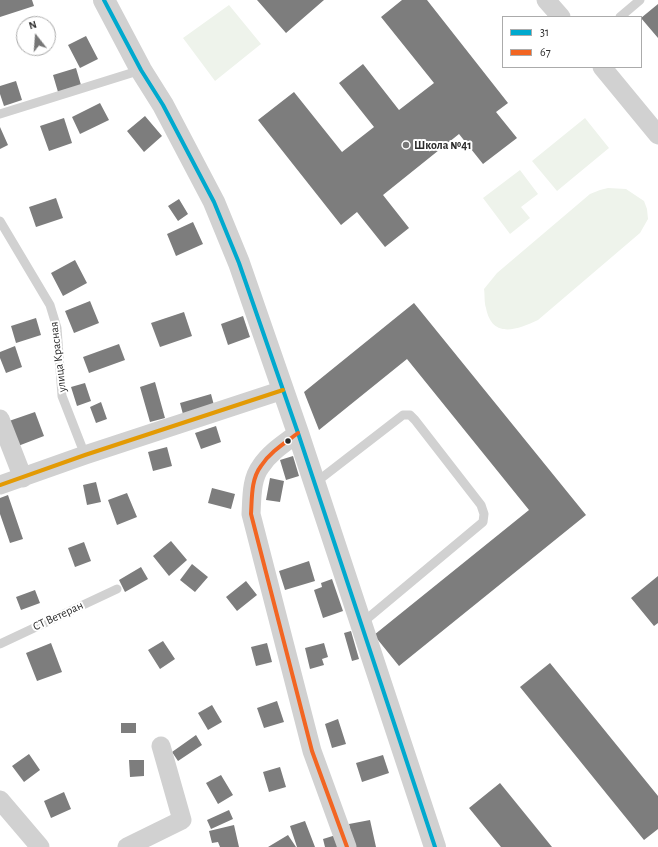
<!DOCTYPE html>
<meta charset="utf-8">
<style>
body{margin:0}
#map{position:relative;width:658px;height:847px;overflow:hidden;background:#fff;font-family:"Alegreya Sans",sans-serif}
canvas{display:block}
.legend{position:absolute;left:502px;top:16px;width:140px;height:52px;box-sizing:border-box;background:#fff;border:1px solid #ababab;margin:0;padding:5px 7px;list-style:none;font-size:12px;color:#2c2c2c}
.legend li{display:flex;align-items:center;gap:8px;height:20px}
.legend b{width:20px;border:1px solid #ababab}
.north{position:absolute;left:16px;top:16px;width:40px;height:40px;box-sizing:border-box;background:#fff;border:1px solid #ababab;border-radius:50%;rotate:343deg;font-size:11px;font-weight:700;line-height:16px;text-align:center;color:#2c2c2c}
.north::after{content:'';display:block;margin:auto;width:14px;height:18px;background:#767676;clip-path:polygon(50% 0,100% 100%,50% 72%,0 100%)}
</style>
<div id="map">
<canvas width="658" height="847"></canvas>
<ul class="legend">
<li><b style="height:5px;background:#00a9ce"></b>31</li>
<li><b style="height:5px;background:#f26522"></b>67</li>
</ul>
<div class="north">N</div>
</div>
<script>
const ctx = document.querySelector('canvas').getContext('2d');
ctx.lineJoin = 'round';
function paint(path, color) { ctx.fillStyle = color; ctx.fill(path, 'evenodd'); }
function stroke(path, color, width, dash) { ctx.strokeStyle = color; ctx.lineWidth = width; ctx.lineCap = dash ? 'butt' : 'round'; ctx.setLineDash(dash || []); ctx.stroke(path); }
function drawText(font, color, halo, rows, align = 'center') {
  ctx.font = font + ' "Alegreya Sans",sans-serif'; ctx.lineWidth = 4; ctx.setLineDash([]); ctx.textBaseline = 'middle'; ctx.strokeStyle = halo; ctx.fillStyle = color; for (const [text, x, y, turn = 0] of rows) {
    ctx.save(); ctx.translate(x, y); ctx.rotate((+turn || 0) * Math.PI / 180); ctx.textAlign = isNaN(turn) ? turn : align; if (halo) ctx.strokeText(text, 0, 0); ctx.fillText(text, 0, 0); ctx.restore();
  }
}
paint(new Path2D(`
 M 229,5 L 261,44 L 215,81 L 183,38 Z
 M 585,118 L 609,148 L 557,191 L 532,161 Z
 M 520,170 L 538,194 L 521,207 L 530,218 L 510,234 L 483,198 Z
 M 608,188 L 626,189 L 644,201 L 647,209 L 648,219 L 640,233 L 538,320 C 517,330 492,339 486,308 C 484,302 485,295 484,289 L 497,273 L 590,194 L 600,190 Z`), '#eef3eb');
paint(new Path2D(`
 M 0,0 L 32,0 L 34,6 L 0,17 Z
 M 257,0 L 324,0 L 286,33 Z
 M 402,0 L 427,0 L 508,103 L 496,112 L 517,138 L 483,164 L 459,134 L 383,195 L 409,228 L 385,247 L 357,212 L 341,225 L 258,120 L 294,92 L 342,152 L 374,127 L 339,83 L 363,64 L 399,110 L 434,83 L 381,17 Z
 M 658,4 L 658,38 L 641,18 Z
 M 86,36 L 98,59 L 80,68 L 68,45 Z
 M 76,68 L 81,85 L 58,92 L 53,75 Z
 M 16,81 L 22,100 L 4,106 L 0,94 L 0,86 Z
 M 100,103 L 109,120 L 80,134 L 72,117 Z
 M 145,116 L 162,136 L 144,152 L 127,131 Z
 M 64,118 L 72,143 L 49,151 L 40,126 Z
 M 0,127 L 8,145 L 0,149 Z
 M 56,198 L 63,218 L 36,227 L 29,207 Z
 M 179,199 L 188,214 L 178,221 L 168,206 Z
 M 193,222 L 203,244 L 176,256 L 167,234 Z
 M 75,260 L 87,283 L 63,296 L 51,273 Z
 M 90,301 L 99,323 L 74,333 L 65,311 Z
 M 414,303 L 586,515 L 399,666 L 374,635 L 529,510 L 407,359 L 319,430 L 304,392 Z
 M 184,312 L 192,336 L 160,347 L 151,323 Z
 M 243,316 L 250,337 L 228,345 L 221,324 Z
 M 36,318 L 41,335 L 16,343 L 11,326 Z
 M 119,344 L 125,360 L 89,373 L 83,357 Z
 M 15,346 L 22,367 L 6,373 L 0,358 L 0,352 Z
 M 155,382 L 165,418 L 150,422 L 140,387 Z
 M 85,383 L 91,401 L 77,406 L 71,387 Z
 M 211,394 L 215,409 L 184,418 L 180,403 Z
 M 101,402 L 107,419 L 96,423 L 90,407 Z
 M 35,412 L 44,436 L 18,446 L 9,421 Z
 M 216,426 L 221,442 L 201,449 L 195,433 Z
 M 167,447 L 172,466 L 153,471 L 148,452 Z
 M 293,456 L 299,476 L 286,480 L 280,460 Z
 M 270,478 L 284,481 L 280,502 L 266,500 Z
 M 96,482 L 101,502 L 87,505 L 83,485 Z
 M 212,488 L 235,494 L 231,509 L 208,503 Z
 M 127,493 L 137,517 L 117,525 L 108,500 Z
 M 8,495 L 23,539 L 10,543 L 0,514 L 0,498 Z
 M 171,541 L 187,560 L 169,576 L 153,556 Z
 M 84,542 L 91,561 L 75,567 L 68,548 Z
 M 309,561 L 315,581 L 285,590 L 279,571 Z
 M 192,564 L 208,577 L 195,592 L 180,580 Z
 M 141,567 L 148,579 L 125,592 L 119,580 Z
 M 658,576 L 658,623 L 654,626 L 631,598 Z
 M 332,579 L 343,611 L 323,618 L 314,590 L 322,587 L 321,583 Z
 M 246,581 L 257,595 L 237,611 L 226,597 Z
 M 35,590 L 40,603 L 21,610 L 16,597 Z
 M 351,631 L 359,659 L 352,661 L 344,633 Z
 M 163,641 L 175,659 L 160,669 L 148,650 Z
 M 51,643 L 62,672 L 37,681 L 26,653 Z
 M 267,643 L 272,662 L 256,666 L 251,647 Z
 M 324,643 L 328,657 L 322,659 L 324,665 L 310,669 L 305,648 Z
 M 550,663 L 658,796 L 658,829 L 644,840 L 520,687 Z
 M 277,701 L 284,722 L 264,728 L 257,708 Z
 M 212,705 L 222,722 L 208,730 L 198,713 Z
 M 338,719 L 346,744 L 332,748 L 325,724 Z
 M 121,723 L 136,723 L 136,733 L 121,733 Z
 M 196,735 L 202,745 L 178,761 L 172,752 Z
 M 29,754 L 40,770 L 24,782 L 12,766 Z
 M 383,755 L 389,773 L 362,782 L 356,763 Z
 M 129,760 L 144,760 L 144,776 L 130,777 Z
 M 280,767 L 286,787 L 269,792 L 263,772 Z
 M 221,775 L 233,795 L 218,804 L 206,783 Z
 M 500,783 L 552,847 L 501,847 L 469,808 Z
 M 64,792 L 71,809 L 51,818 L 44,801 Z
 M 229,810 L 233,819 L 211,829 L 207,820 Z
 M 370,820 L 376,847 L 354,847 L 349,824 Z
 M 305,821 L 315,847 L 297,847 L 290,826 Z
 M 234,825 L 239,847 L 220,847 L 218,842 L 212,843 L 209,831 Z
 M 288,835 L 296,847 L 268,847 Z
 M 336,835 L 340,847 L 325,847 L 323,839 Z`), '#7d7d7d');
stroke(new Path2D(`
 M 620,17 L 640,0
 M 0,114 L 141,70
 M 0,221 L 50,305 L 57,328 L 62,396 L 85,455
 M 315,483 L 403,415 L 410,415 L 415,420 L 481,505 L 484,514 L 483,522 L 362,623
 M 0,644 L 117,589`), '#d1d1d1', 9);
stroke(new Path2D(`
 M 546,0 L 561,17
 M 602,67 L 658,135
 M 0,419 L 23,478
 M 298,433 C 285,443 270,452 261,466 C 251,479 252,498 251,514 L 312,751 L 347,847
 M 0,485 L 85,455 L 283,390
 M 0,800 L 40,847
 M 127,847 L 182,820 L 161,746`), '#d1d1d1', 19);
stroke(new Path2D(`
 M 104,0 L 141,70 L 163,105 L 214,202 L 239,263 L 298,433 L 435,847`), '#d1d1d1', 22);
stroke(new Path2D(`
 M 104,0 L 141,70 L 163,105 L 214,202 L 239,263 L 298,433 L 435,847`), '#00a9ce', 4);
stroke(new Path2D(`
 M 298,433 C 285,443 270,452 261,466 C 251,479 252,498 251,514 L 312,751 L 347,847`), '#f26522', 4);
stroke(new Path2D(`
 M 0,485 L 85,455 L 283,390`), '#e39a04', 4);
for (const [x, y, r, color] of [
 [406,145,4,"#767676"],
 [288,441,3.5,"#2c2c2c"]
]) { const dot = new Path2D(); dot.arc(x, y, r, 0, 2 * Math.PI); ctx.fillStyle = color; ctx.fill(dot); stroke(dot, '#fff', 1.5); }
drawText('bold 12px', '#2c2c2c', '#fff', [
 ["Школа №41",414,145]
], 'left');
drawText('12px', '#2c2c2c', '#fff', [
 ["улица Красная",58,357,-97],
 ["СТ Ветеран",58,616,-25]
]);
</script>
